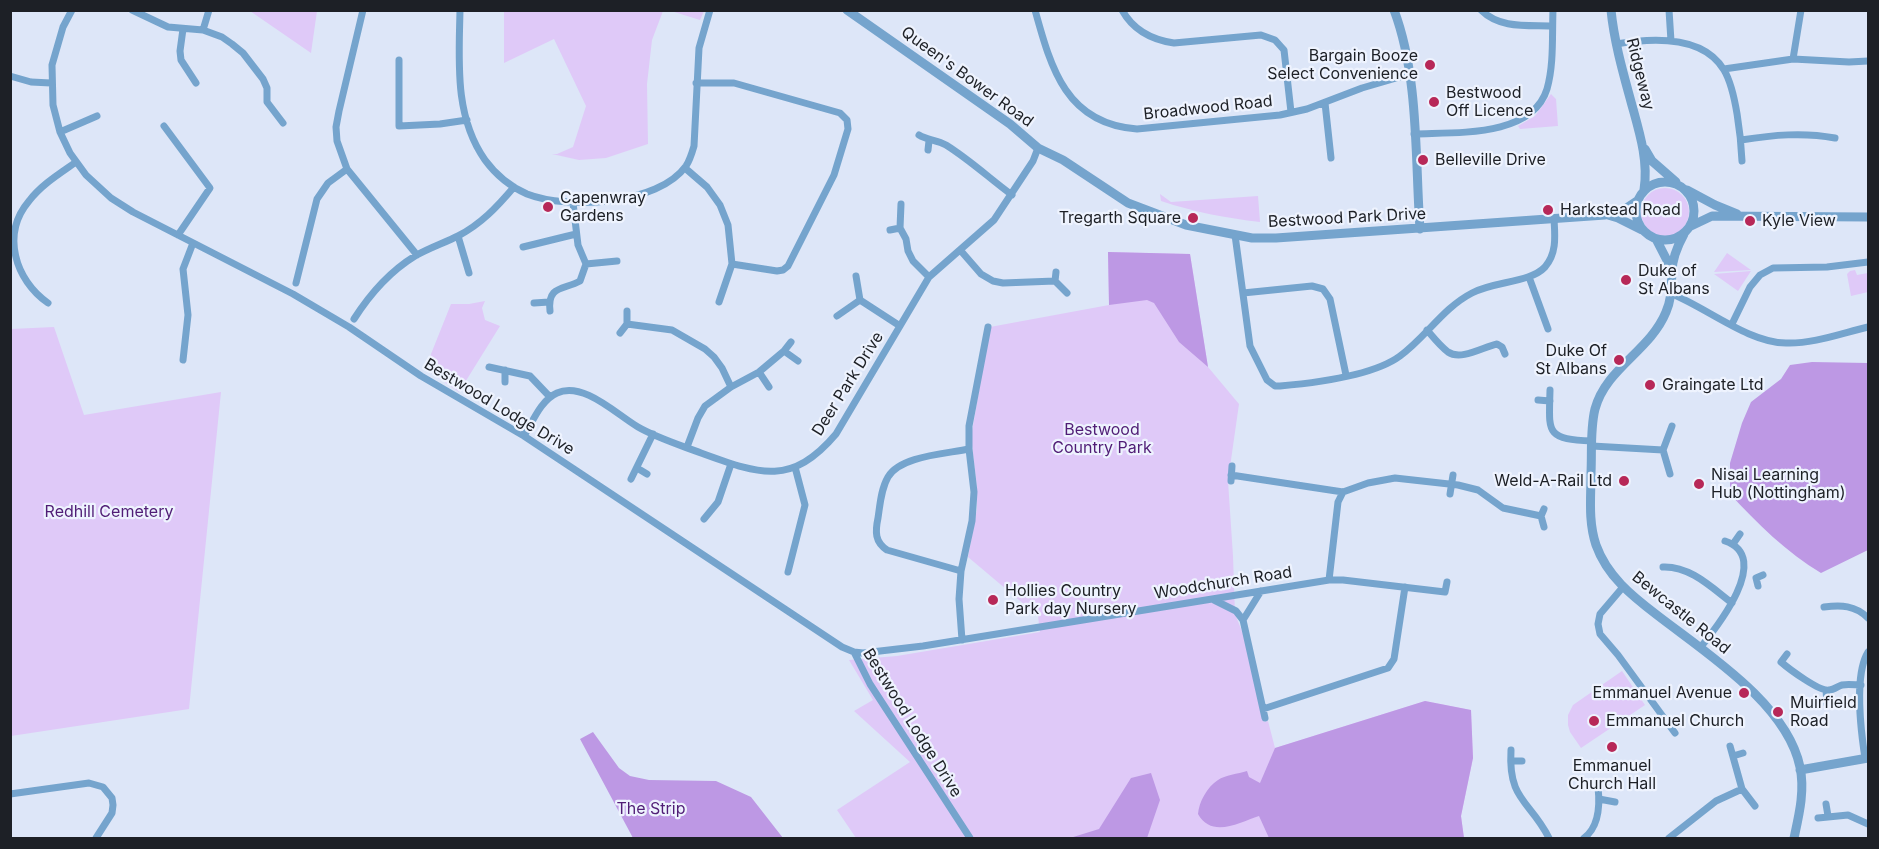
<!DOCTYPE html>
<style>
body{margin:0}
#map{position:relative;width:1879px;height:849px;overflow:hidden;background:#dde6f8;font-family:Inter,sans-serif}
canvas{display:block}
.frame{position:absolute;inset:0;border:12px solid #1d2026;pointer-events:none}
</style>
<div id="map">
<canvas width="1879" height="849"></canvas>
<div class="frame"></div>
</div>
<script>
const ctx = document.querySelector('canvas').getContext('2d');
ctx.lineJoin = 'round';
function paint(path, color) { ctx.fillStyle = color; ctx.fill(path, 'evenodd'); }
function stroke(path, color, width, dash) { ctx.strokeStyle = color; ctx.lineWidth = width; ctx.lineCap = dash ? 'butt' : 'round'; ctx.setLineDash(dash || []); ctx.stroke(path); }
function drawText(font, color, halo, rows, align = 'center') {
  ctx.font = font + ' Inter,sans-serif'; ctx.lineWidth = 4.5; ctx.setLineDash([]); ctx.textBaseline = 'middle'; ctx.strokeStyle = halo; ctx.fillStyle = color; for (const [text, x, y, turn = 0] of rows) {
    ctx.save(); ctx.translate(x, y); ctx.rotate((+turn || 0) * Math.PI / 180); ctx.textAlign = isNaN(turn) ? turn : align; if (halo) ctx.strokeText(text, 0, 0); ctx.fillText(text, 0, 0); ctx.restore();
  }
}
paint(new Path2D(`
 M 250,11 L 317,11 L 311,53 Z
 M 504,11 L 663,11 L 652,40 L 647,84 L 648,144 L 606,158 L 579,160 L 552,154 L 557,154 L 573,147 L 586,106 L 554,39 L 504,63 Z
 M 671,11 L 704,10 L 704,11 L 700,20 Z
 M 1551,94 L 1556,99 L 1558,126 L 1520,129 L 1518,126 L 1535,116 Z
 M1641 212a24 24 0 1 1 48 0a24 24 0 1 1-48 0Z
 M 1160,194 L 1171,202 L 1258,196 L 1260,222 C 1226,218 1194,212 1161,201 Z
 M 1108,252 L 1190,254 L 1208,367 L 1239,404 L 1228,481 L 1233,556 L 1235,614 L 1243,634 L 1264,722 L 1268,721 L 1275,748 L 1425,701 L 1471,710 L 1473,758 L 1461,816 L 1464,838 L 856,838 L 837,810 L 910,762 L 854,711 L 873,700 L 849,660 L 897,656 L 1040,632 L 1038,616 L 968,557 L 977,509 L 977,487 L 971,437 L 990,327 L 1109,305 Z
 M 1727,253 L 1751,270 L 1714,272 Z
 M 1855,270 L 1857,275 L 1868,273 L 1868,292 L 1851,296 L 1847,274 L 1850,271 Z
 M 1751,271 L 1738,291 L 1714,274 Z
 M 485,301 L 482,308 L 485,320 L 500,326 L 459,392 L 425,369 L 451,304 L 469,304 Z
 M 54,327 L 84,415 L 221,392 L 189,709 L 11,736 L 11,329 Z
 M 1622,671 L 1645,705 L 1581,748 L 1570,732 L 1568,725 L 1568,715 L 1573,705 Z`), '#dfc9f8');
paint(new Path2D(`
 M 1108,252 L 1190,254 L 1208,367 L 1179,342 L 1154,303 L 1147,300 L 1109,305 Z
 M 1812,362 L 1868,363 L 1868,550 L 1821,573 C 1787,553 1757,523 1730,494 L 1730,463 L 1742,423 L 1751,402 L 1781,379 L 1790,365 Z
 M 1425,701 L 1471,710 L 1473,758 L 1461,816 L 1464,838 L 1269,838 L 1259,816 C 1240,822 1212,839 1198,814 C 1199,802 1207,787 1218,780 C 1225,775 1238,774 1247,771 L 1249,777 L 1260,783 L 1275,748 Z
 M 593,732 L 619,768 L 630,776 L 649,780 L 716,781 L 751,797 L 783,838 L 633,838 L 580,739 Z
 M 1151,773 L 1160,800 L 1147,838 L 1070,838 L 1099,829 L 1131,778 Z`), '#bd98e4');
stroke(new Path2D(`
 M 72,10 L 63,27 L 52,65 L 53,105 L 60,132 L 70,153 L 86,175 L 111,198 L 133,212 L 293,294 L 349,327 L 421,376 L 524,436 L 842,647 L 854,652 L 870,684 L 970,838
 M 132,10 L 168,27 L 203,30 L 222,37 L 232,44 L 243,53 L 263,79 L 267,88 L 267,102 L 283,123
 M 363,10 L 339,111 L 336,127 L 337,141 L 347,169 L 417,255
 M 460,10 C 459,61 454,116 485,160 C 496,175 511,187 527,194 C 568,210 658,205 686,166 C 690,160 692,153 694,146 L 699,48 L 710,10
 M 1035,10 C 1051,68 1066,124 1137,129 L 1280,115 L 1307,109 L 1362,88 L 1410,74
 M 1122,10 C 1133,30 1153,40 1174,43 L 1261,35 L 1275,40 L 1284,50 L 1291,112
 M 1481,10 C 1500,29 1528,25 1552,26
 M 1669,10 L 1671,41
 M 183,29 L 180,51 L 181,60 L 196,83
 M 203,30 L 209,10
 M 1616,44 C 1651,38 1703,35 1724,70 C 1736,90 1741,138 1742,161
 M 1793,59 L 1801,10
 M 399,60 L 399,126 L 440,124 L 467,120
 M 1724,69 L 1793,59 L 1849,62 L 1868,61
 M 10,76 L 31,82 L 51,83
 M 696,83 L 734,83 L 840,113 L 847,120 L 848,129 L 834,175 L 788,266 L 783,270 L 777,271 L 732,264
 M 1325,103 L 1331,158
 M 164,126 L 210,188 L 178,235
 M 60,132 L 97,116
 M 1414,134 C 1454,132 1532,138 1547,89 C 1554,65 1552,36 1553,10
 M 919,135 C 927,140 937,140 946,145 C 970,160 989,178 1012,195
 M 1741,140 C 1773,135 1803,132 1835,138
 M 928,150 L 929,141
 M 685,168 L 707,187 L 720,205 L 728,225 L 732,264 L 719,302
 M 573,203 L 578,245 L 586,264
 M 901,204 L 900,228 L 906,239 L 908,251 L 913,261 L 929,277
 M 890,230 L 900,228
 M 1235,235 L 1250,346 L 1267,380 L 1275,386 L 1280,386 C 1314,383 1373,376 1400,356 C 1426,337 1443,308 1472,293 C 1494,281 1530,283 1545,267 C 1557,253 1555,236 1554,219
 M 458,236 L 469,273
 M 523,247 L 576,234
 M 961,251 L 981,274 L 993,281 L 1003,283 L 1055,281
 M 586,264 L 617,261
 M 1056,272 L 1055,281 L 1067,293
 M 856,276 L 860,300 L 900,326
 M 1529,277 L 1548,329
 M 296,283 L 317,199 L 328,183 L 347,169
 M 1243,293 L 1312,286 L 1323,289 L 1330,299 L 1346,375
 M 1672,294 C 1707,308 1749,343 1786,343 C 1813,344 1842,333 1868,327
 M 48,303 C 15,280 1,234 29,201 C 41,185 59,174 76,162
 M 534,303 L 549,302
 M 550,311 C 547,285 564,290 580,281 L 586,264
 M 837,316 L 860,300
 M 354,319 C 370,294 389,272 415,256 C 429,248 444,243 458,236 C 481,224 497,207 514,187
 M 627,324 L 672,330 L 705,349 L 714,357 L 722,368 L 731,387
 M 1732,324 L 1750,287 L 1760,275 L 1773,268 L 1827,267 L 1868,262
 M 1427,330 C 1433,337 1440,346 1448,352 C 1461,361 1483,347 1497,344 L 1502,347 L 1505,354
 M 620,333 L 627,324 L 627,311
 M 791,342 L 784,351 L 798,361
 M 183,360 L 188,315 L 183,269 L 193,243
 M 489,367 L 530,376 L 550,397
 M 759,372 L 769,387
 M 505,382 L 505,370
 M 1550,390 C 1549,433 1545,439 1592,441
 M 1538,400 L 1550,401
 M 524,436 C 533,421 541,400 557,393 C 583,381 616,414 638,427 C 657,438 680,445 701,453 C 759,474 791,487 836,434 L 929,277 L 994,220 L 1033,161 L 1038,148
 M 1592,446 L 1663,450
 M 687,447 L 698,418 L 705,406 L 731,387 L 759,372 L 784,351
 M 637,468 L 647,474
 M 1670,474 L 1663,450 L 1672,426
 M 1231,475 L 1343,492 L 1368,483 L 1395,478 L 1458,485 L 1478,490 L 1503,508 L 1541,516
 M 631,479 L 653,434
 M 1231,481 L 1232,466
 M 1450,494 L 1453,475
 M 1544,509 L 1541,516 L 1544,527
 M 704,519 L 718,502 L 731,464
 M 1733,544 L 1740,534
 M 1663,567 C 1690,566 1711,587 1732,603
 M 961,571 L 887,550 C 875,542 875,532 878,518 C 880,505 881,489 888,477 C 900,456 945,454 969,449
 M 788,572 L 805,505 L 795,467
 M 1329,580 L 1338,502 L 1343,492
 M 1758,586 L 1756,578 L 1763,575
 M 1623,587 L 1600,614 L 1598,624 L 1600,634 L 1618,655 L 1675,733
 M 1261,591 L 1243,620 L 1265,718
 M 1214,600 L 1236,611 L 1243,620
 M 1824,607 C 1841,605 1855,605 1868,618
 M 962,640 L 959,599 L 961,571 L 972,521 L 974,492 L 969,449 L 969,426 L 988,327
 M 1700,648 C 1717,627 1773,557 1725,541
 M 854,652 L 863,653 L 923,646 L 1329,580 L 1343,580 L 1445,592 L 1447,582
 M 1787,654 L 1781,662 C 1789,669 1820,692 1829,690 C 1834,690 1838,686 1842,685 C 1848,684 1856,685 1861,685
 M 1826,690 L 1827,704
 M 1263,709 L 1388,668 L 1394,659 L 1405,587
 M 1730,746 L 1742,789 L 1755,806
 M 1511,750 C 1508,801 1530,800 1549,838
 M 1733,756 L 1743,753
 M 1865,758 C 1861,732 1854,675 1868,652
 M 1511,761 L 1522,761
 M 10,794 L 89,783 L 103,787 L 112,798 L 113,805 L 112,813 L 96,838
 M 1599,799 L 1615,802
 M 1826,804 L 1828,816
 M 1818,818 L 1848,815 L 1868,824
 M 1584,838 C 1599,827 1600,805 1598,787
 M 1669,838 L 1716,801 L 1742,789`), '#75a4cd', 7);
stroke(new Path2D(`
 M 847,10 L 1010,124 L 1038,148 L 1063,160 L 1128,203 L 1186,225 L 1252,238 L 1276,238 L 1605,215 L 1625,209 L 1637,201
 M 1394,10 C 1419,76 1415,159 1420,229
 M 1611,10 C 1614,40 1622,69 1630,98 C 1638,128 1649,159 1644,190
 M 1645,149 L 1652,161 L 1676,182
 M1636 211a29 29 0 1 1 58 0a29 29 0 1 1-58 0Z
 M 1687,190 L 1715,205 L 1737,214
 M 1608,215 L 1618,218 L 1642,230
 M 1691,226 L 1712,216 L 1868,217
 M 1684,234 C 1678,245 1672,260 1672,272 C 1671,286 1672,299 1666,312 C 1650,351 1606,368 1595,409 C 1590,429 1592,452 1591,473 C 1591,497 1588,521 1596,545 C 1607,576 1632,596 1657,615 C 1706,653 1787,704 1800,767 C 1805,791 1799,815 1794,838
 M 1656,239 L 1672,270
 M 1800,770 L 1868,758`), '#75a4cd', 9);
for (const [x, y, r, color] of [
 [1430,65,6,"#b72858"],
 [1434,102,6,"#b72858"],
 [1423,160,6,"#b72858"],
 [548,207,6,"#b72858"],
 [1548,210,6,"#b72858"],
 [1193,218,6,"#b72858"],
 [1750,221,6,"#b72858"],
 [1626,280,6,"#b72858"],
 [1619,360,6,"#b72858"],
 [1650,385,6,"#b72858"],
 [1624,481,6,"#b72858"],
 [1699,484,6,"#b72858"],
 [993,600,6,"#b72858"],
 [1744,693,6,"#b72858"],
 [1778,712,6,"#b72858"],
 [1594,721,6,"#b72858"],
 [1612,747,6,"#b72858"]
]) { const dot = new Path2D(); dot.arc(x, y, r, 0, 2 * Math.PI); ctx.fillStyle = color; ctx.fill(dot); stroke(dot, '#eef3fe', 2); }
drawText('16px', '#1d2026', '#eef3fe', [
 ["Bargain Booze",1418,56,"right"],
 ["Select Convenience",1418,74,"right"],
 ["Bestwood",1446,93],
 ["Off Licence",1446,111],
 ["Belleville Drive",1435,160],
 ["Capenwray",560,198],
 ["Gardens",560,216],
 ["Harkstead Road",1560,210],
 ["Tregarth Square",1181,218,"right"],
 ["Kyle View",1762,221],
 ["Duke of",1638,271],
 ["St Albans",1638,289],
 ["Duke Of",1607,351,"right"],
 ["St Albans",1607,369,"right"],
 ["Graingate Ltd",1662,385],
 ["Nisai Learning",1711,475],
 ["Hub (Nottingham)",1711,493],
 ["Weld-A-Rail Ltd",1612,481,"right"],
 ["Hollies Country",1005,591],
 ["Park day Nursery",1005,609],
 ["Emmanuel Avenue",1732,693,"right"],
 ["Muirfield",1790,703],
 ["Road",1790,721],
 ["Emmanuel Church",1606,721],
 ["Emmanuel",1612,766,"center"],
 ["Church Hall",1612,784,"center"]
], 'left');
drawText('16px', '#1d2026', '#eef3fe', [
 ["Ridgeway",1640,74,76],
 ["Queen's Bower Road",967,77,36],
 ["Broadwood Road",1208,108,-6],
 ["Bestwood Park Drive",1347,218,-3],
 ["Deer Park Drive",848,384,-58],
 ["Bestwood Lodge Drive",499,407,31],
 ["Woodchurch Road",1223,583,-9],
 ["Bewcastle Road",1681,613,39],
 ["Bestwood Lodge Drive",912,723,58]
]);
drawText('16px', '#501d76', '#eef3fe', [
 ["Bestwood",1102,430],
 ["Country Park",1102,448],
 ["Redhill Cemetery",109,512],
 ["The Strip",651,809]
]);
</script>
